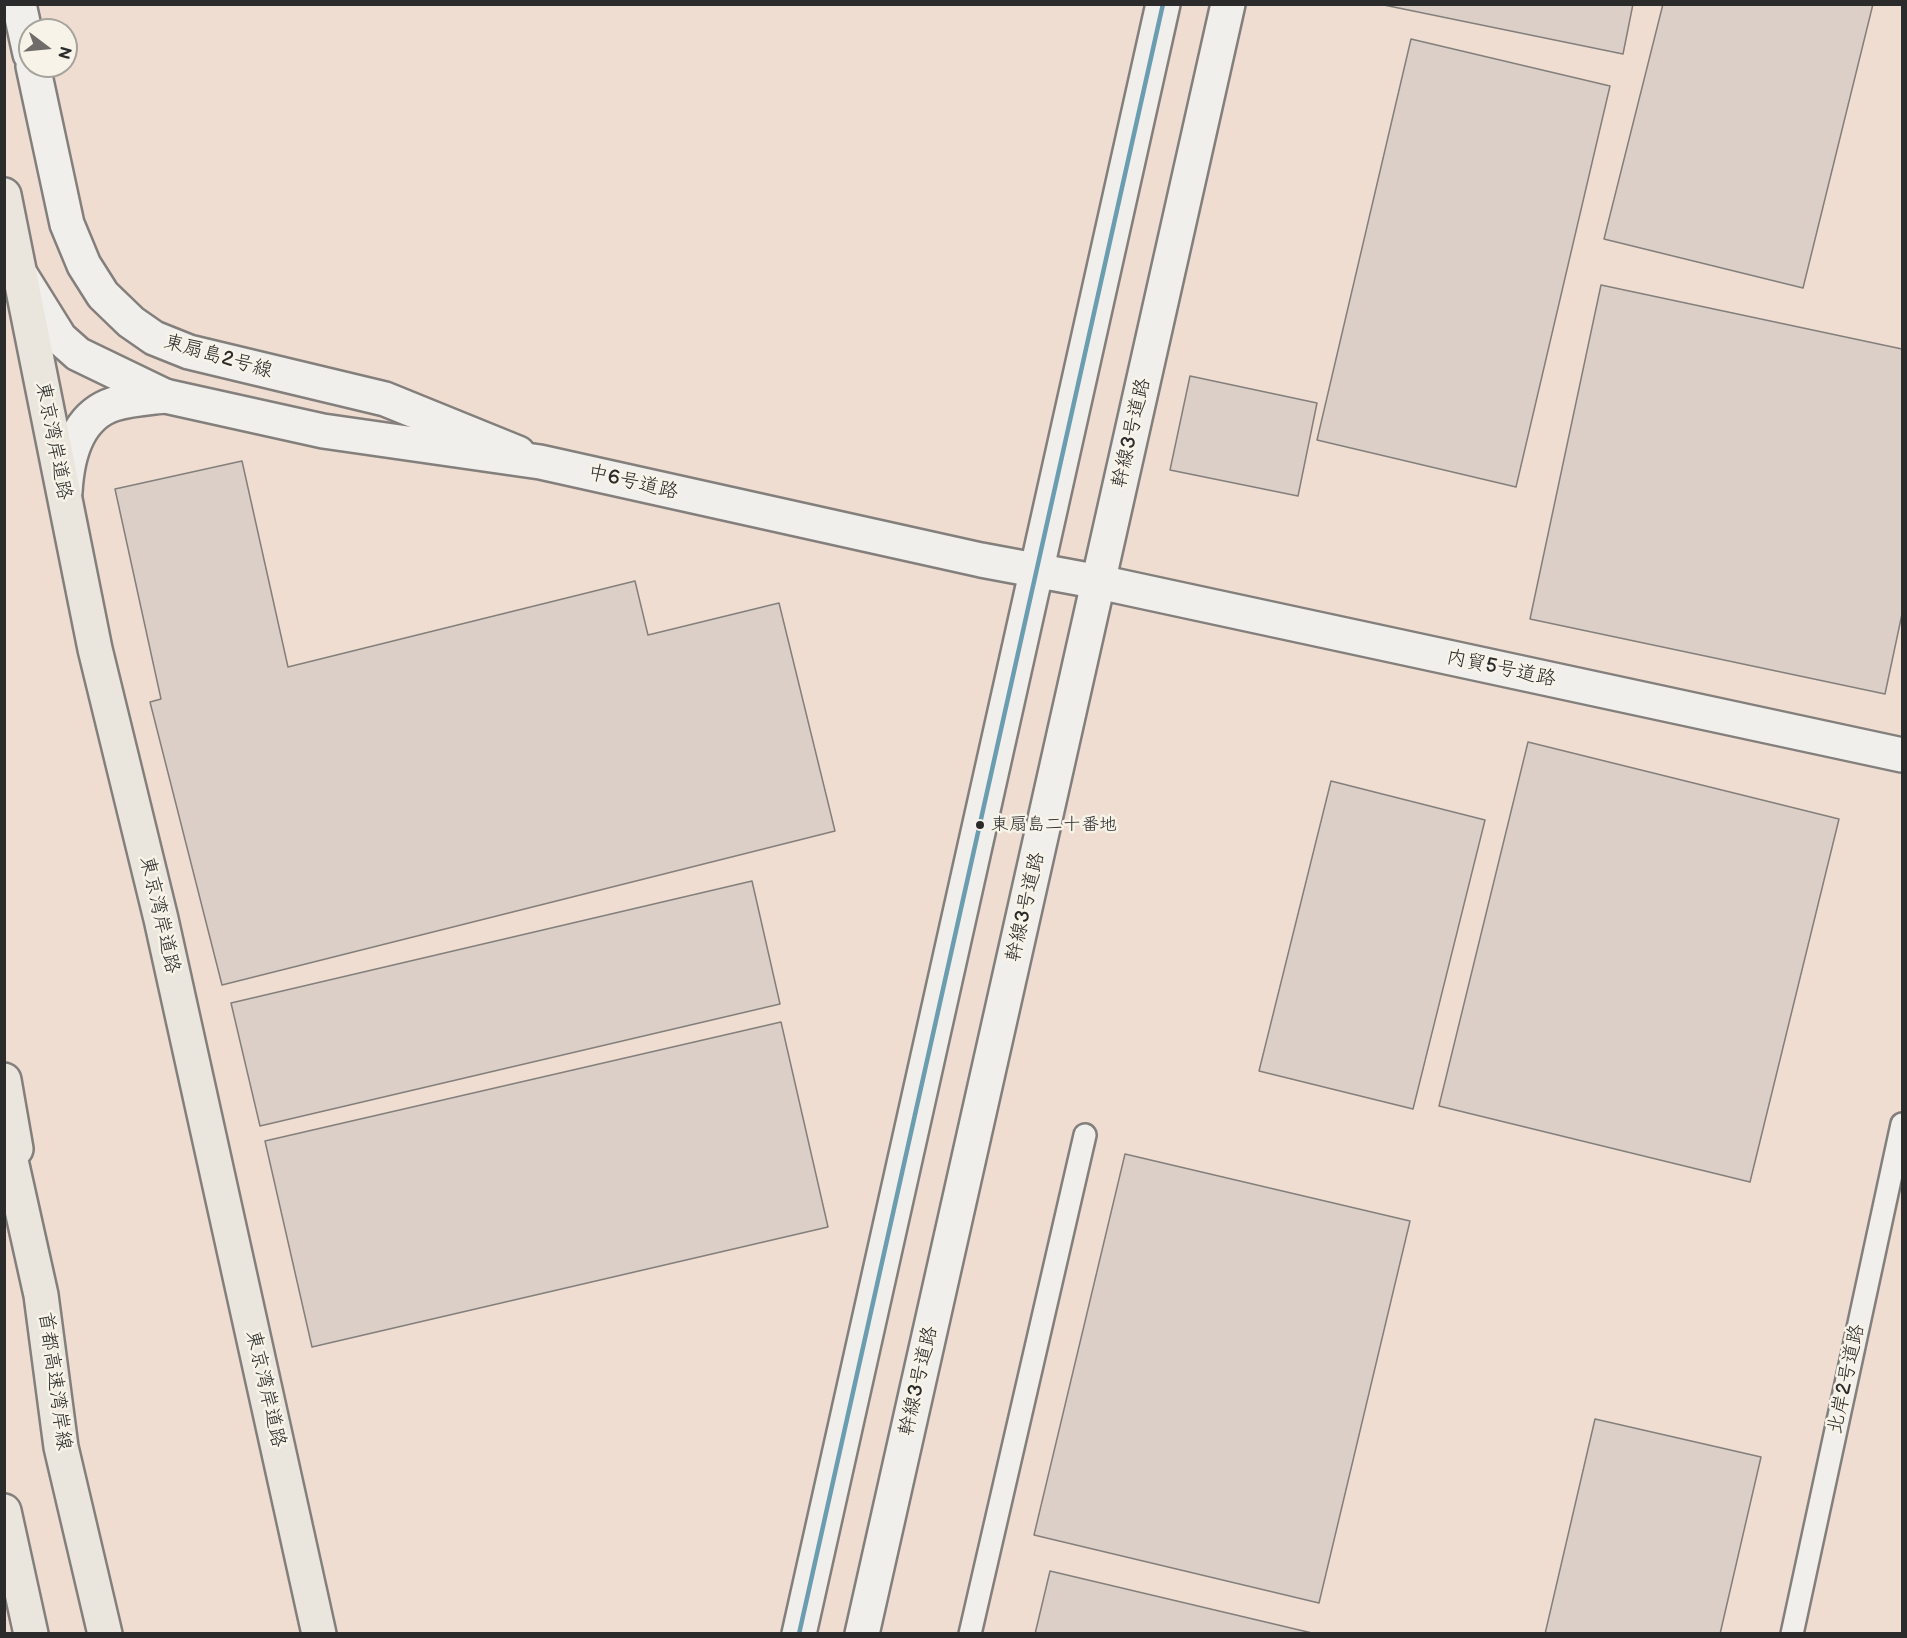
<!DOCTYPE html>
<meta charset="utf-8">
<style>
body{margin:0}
#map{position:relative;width:1907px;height:1638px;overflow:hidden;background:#eee6df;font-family:"Balsamiq Sans",sans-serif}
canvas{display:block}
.frame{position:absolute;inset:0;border:6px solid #2b2b2b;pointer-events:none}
.north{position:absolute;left:18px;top:18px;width:60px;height:60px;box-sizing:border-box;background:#f7f3e8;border:2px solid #a5a39c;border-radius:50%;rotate:106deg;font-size:16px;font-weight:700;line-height:24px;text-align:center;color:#2b2b2b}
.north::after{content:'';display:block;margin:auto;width:21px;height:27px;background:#6f6c6a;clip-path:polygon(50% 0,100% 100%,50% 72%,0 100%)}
</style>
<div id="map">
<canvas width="1907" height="1638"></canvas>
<div class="frame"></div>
<div class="north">N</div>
</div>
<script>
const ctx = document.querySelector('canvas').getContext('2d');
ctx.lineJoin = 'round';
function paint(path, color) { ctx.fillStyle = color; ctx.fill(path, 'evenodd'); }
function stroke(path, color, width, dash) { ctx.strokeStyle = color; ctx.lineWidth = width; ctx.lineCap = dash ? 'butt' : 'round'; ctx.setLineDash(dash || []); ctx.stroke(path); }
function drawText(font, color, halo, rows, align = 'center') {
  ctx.font = font + ' "Balsamiq Sans","Klee One",sans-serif'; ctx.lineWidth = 5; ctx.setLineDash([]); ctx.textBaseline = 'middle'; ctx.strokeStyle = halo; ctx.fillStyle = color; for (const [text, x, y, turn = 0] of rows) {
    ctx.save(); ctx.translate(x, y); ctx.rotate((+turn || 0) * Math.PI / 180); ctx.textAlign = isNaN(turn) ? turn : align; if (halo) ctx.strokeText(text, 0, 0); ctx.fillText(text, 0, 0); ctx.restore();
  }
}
paint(new Path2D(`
 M 5,5 L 1902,5 L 1902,1633 L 5,1633 ZM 30,30 L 66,30 L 66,66 L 30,66 Z`), '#efddd1');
const building = new Path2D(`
 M 1379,4 L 1633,4 L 1623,54 Z
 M 1663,4 L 1873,4 L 1803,288 L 1604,239 Z
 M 1411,39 L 1610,86 L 1516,487 L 1317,440 Z
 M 1601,285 L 1902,349 L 1902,614 L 1885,694 L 1530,619 Z
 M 1190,376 L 1317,403 L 1298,496 L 1170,470 Z
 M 242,461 L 288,667 L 635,581 L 648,635 L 779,603 L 835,831 L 222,985 L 150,702 L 161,699 L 115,489 Z
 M 1528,742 L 1839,819 L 1750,1182 L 1439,1106 Z
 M 1331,781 L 1485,820 L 1413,1109 L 1259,1071 Z
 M 752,881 L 780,1004 L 260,1126 L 231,1003 Z
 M 781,1022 L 828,1227 L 312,1347 L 265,1141 Z
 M 1125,1154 L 1410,1221 L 1319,1603 L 1034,1535 Z
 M 1595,1419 L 1761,1457 L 1720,1634 L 1545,1634 Z
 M 1050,1571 L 1312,1633 L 1312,1634 L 1035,1634 Z`);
paint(building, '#dccfc7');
stroke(building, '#837f7c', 1.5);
const lane = new Path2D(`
 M 970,1634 L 1085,1135
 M 1792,1634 L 1902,1124`);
const street = new Path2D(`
 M 19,4 L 30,54
 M 33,66 L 67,224 L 84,265 L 103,295 L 131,322 L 154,338 L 189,352 L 385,399 L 518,453
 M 22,277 L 60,338 L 78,354 L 165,396
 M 65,492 C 67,458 76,416 114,404 C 130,399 148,398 165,396
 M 1099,582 L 1902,755`);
const secondary = new Path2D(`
 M 165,396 L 323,431 L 540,462 L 981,560 L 1099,582
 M 799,1634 L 1163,4
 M 862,1634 L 1228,4`);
const highway = new Path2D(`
 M 4,195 L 95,649 L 161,919 L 319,1634
 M 4,1080 L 16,1149
 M 4,1129 L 41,1295 L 61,1447 L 105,1634
 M 4,1511 L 31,1634`);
stroke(lane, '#837f7c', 26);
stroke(street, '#837f7c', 38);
stroke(secondary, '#837f7c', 38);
stroke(highway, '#837f7c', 38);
stroke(lane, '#f1efeb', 21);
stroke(street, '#f1efeb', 33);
stroke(secondary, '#f1efeb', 33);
stroke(highway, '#ebe6dd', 33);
stroke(new Path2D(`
 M 799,1634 L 1163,4`), '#6b9db1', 4.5);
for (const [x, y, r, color] of [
 [980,825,5,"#2b2b2b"]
]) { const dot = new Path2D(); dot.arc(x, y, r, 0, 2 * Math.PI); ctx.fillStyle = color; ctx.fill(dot); stroke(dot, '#f7f3e8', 2); }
drawText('18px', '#2b2b2b', '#f7f3e8', [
 ["東扇島二十番地",991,825]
], 'left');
drawText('20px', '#2b2b2b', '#f7f3e8', [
 ["東扇島2号線",218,357,16],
 ["幹線3号道路",1132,433,-77],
 ["東京湾岸道路",53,441,79],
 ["中6号道路",633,483,13],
 ["内貿5号道路",1501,669,12],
 ["幹線3号道路",1026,907,-77],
 ["東京湾岸道路",159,915,77],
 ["北岸2号道路",1847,1379,-78],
 ["首都高速湾岸線",54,1381,82],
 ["幹線3号道路",919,1381,-77],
 ["東京湾岸道路",265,1389,77]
]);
</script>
